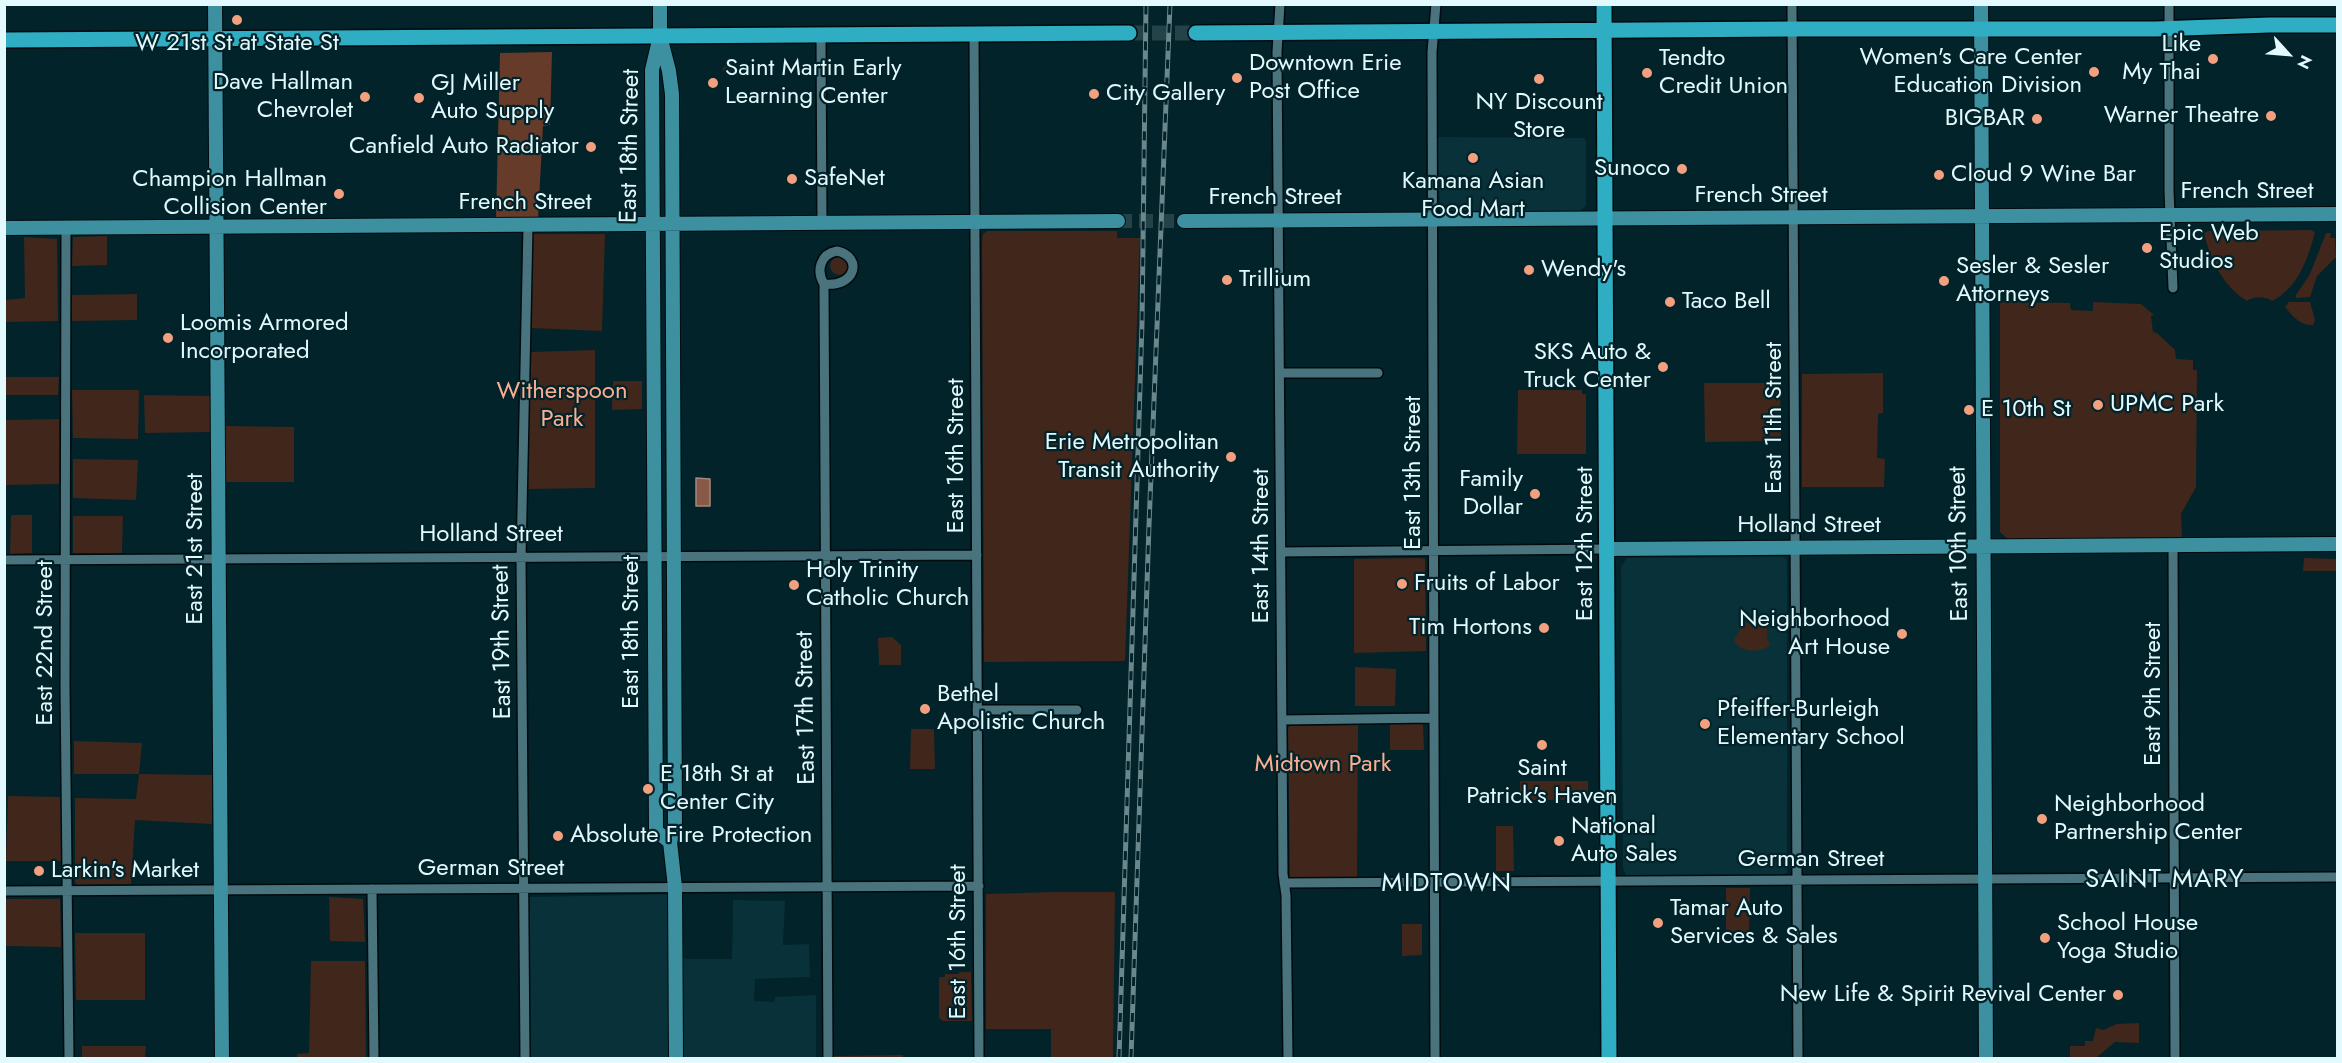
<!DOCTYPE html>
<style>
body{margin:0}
#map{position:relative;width:2342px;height:1063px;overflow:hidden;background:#022329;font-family:Jost,sans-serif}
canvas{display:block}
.frame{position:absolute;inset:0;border:6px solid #e2f9fe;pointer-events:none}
.north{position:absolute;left:2258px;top:24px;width:60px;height:60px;-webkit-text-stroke:4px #022329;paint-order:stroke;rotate:116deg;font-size:16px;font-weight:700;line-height:24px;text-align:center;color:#e2f9fe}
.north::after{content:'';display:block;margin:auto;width:21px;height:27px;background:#e2f9fe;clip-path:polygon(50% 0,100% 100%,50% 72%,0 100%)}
</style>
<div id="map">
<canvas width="2342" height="1063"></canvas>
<div class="frame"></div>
<div class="north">N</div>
</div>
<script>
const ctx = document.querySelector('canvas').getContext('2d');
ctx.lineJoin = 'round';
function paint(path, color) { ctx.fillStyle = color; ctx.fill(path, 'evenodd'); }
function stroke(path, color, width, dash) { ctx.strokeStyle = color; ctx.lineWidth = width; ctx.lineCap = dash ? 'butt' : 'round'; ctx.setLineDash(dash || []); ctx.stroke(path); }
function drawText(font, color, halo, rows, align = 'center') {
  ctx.font = font + ' Jost,sans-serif'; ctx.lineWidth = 4.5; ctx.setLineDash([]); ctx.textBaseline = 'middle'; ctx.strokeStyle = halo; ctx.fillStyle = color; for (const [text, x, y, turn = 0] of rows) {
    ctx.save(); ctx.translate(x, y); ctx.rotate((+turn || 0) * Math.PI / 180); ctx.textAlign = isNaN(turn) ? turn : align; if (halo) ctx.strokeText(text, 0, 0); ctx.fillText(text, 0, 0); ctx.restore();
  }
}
paint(new Path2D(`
 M 1437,137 L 1584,138 L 1586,141 L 1586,206 L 1580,211 L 1440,211 Z
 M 1782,557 L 1786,558 L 1787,562 L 1787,873 L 1781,875 L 1631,877 L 1626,875 L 1623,868 L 1621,567 L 1627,558 Z
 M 683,894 L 682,957 L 687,959 L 732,959 L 733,900 L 785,901 L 783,945 L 809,944 L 810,977 L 755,979 L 754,1001 L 774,1002 L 775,997 L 816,995 L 816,1058 L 530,1058 L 529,897 Z`), '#093139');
paint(new Path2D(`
 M 728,63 L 740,64 L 742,69 L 741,74 L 738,76 L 728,76 L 722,69 Z
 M 2311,230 L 2315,232 C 2308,259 2298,288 2272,301 C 2265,296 2254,296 2247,301 C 2223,286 2210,260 2204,233 L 2208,231 Z
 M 987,231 L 1117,231 L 1117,238 L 1140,238 L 1125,661 L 984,662 L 982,240 L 983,234 Z
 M 2326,233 L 2331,233 L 2330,238 L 2335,238 L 2336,257 L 2317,276 L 2310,297 L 2296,298 L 2296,295 L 2310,274 Z
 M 532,234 L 605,234 L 602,331 L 530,328 Z
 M 107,236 L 107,265 L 72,266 L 73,237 Z
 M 24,237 L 57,239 L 58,321 L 5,322 L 5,300 L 25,298 Z
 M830 266a9 9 0 1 1 18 0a9 9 0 1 1-18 0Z
 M 137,294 L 137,320 L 72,321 L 72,295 Z
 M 2000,302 L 2070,303 L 2071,310 L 2093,311 L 2093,302 L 2141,304 L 2154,315 L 2151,316 L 2153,332 L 2157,333 L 2175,350 L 2176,359 L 2193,360 L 2193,370 L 2197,370 L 2196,487 L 2181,514 L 2182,538 L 2080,538 L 2010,541 L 2000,532 Z
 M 2289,302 L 2310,302 L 2315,320 L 2313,325 C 2301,326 2293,317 2285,307 Z
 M 595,350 L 595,488 L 527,489 L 531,352 Z
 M 1883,373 L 1883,413 L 1878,414 L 1877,458 L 1885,459 L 1884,487 L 1802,487 L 1802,374 Z
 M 5,377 L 59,377 L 58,395 L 5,395 Z
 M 613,381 L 642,381 L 642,409 L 612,410 Z
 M 1704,383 L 1780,383 L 1781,441 L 1705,442 Z
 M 72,390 L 139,390 L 138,439 L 73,438 Z
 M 1518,390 L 1582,390 L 1582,394 L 1586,394 L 1586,454 L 1517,454 Z
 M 144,395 L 210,396 L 210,432 L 145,433 Z
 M 59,419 L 59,484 L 5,485 L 5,420 Z
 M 225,426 L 294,427 L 294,482 L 224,482 Z
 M 73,459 L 138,460 L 136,500 L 73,498 Z
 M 11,515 L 32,515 L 32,553 L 10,554 Z
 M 73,516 L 123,516 L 122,553 L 73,553 Z
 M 1420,558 L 1425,559 L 1426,651 L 1354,653 L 1354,559 Z
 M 2304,558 L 2337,559 L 2337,571 L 2303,571 Z
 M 1752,621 L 1762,621 L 1767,624 L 1767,637 L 1770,644 C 1763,654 1739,653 1734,640 L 1744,623 Z
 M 892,637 L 901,645 L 901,665 L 879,665 L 878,638 Z
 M 1355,667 L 1396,669 L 1395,706 L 1355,706 Z
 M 1390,724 L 1423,724 L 1424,750 L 1390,750 Z
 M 1358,725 L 1357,877 L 1290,878 L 1288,728 L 1290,726 Z
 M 911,729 L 934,729 L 935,769 L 910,769 Z
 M 74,741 L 142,743 L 139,774 L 212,775 L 212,824 L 135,820 L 131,884 L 77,885 L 75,882 L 75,798 L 136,799 L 139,774 L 74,774 Z
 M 1520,781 L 1588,781 L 1588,800 L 1520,800 Z
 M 8,796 L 61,797 L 61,861 L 6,861 Z
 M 1496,826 L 1513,826 L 1514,871 L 1496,871 Z
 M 1726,888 L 1750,888 L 1749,934 L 1726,934 Z
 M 1054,892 L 1115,892 L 1113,1058 L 1051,1058 L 1051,1029 L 986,1029 L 986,894 Z
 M 329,897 L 363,899 L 365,942 L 330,941 Z
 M 5,899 L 60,899 L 61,947 L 5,946 Z
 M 1402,924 L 1422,924 L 1422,955 L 1402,956 Z
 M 75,933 L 145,933 L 145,1000 L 76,1000 Z
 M 311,961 L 365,961 L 366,1058 L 297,1058 L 297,1054 L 309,1053 Z
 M 959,972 L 971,972 L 972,1021 L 943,1021 L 939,1018 L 939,977 L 945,977 L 945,974 L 959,974 Z
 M 2139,1023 L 2139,1043 L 2115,1042 L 2097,1057 L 2070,1058 L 2070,1046 L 2085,1046 L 2085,1041 L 2093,1041 L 2096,1028 L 2103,1030 L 2117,1024 Z
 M 82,1046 L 146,1046 L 145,1058 L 82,1058 Z
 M 903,1055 L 903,1058 L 833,1058 L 833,1056 Z`), '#41261c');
paint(new Path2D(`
 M 552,52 L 550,125 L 543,126 L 538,219 L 496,219 L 500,53 Z`), '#673b29');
const water = new Path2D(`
 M 696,478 L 710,479 L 710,506 L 696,506 Z`);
paint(water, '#885946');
stroke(water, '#a3897d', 1.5);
stroke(new Path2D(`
 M 1118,221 L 1184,221`), '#244349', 14, [14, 7]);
stroke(new Path2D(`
 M 1129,33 L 1196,33`), '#244349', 15, [15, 8]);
const street = new Path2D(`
 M 1280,4 L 1277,52 L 1283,874 L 1286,895 L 1288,1058
 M 1792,4 L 1798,1058
 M 2169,4 L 2169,191 L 2173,288
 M 974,34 L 979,1058
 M 821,35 L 822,224
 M 66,228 L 65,686 L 69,1058
 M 837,251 C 864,257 855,288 824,284 C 816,271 820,254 837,251 Z
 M 824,284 L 828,1058
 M 1280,373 L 1378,373
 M 2173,545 L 2175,1058
 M 1281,552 L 1608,549
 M 4,560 L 977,555
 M 977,710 L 1077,710
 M 1282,720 L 1434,718
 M 1284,883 L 2338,877
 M 372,889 L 374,1058
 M 4,891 L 979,886
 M 525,1058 L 521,557 L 528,226
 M 1435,1058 L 1432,52 L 1436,4`);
const secondary = new Path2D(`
 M 215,4 L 222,1058
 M 660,4 L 660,36 L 652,70 L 656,831 L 670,842
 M 1981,4 L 1986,1058
 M 660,36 L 669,71 L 672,94 L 675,828 L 670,842 L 675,887 L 676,1058
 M 1184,221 L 2338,214
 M 4,228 L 1118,221
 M 1608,549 L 2338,544`);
const primary = new Path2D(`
 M 1604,4 L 1609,1058
 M 1196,33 L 1793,29 L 2156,29 L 2269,25 L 2338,25
 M 4,40 L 1129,33`);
stroke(street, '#000b0f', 12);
stroke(secondary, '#000b0f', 16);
stroke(primary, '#000b0f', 18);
stroke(street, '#49737d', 9);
stroke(secondary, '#3c90a0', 14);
stroke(primary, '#2fadc2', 15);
const rail = new Path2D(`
 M 1119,1058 L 1142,323 L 1146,4
 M 1131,1058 L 1149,525 L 1170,4`);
stroke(rail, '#6a878c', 5);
stroke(rail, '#022329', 3, [9]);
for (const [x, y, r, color] of [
 [237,20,6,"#f2a080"],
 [2213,59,6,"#f2a080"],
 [2094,72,6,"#f2a080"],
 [1647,73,6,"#f2a080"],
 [1237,78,6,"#f2a080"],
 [1539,79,6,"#f2a080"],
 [713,83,6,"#f2a080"],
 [1094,94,6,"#f2a080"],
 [365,97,6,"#f2a080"],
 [419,98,6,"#f2a080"],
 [2271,116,6,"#f2a080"],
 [2037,119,6,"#f2a080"],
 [591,147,6,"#f2a080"],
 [1473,158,6,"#f2a080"],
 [1682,169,6,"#f2a080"],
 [1939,175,6,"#f2a080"],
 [792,179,6,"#f2a080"],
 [339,194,6,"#f2a080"],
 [2147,248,6,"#f2a080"],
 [1529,270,6,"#f2a080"],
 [1227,280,6,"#f2a080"],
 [1944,281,6,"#f2a080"],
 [1670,302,6,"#f2a080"],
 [168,338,6,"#f2a080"],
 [1663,367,6,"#f2a080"],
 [2098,405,6,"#f2a080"],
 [1969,410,6,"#f2a080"],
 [1231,457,6,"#f2a080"],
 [1535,494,6,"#f2a080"],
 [1402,584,6,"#f2a080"],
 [794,585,6,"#f2a080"],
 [1544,628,6,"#f2a080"],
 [1902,634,6,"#f2a080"],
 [925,709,6,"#f2a080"],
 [1705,724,6,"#f2a080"],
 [1542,745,6,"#f2a080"],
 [648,789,6,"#f2a080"],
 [2042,819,6,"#f2a080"],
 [558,836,6,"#f2a080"],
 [1559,841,6,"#f2a080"],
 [39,871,6,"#f2a080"],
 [1658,923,6,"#f2a080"],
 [2045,938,6,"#f2a080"],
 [2118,995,6,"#f2a080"]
]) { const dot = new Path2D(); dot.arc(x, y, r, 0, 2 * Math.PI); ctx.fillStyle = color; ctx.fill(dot); stroke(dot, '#022329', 2); }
drawText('24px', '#e2f9fe', '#022329', [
 ["W 21st St at State St",237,44,"center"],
 ["Like",2201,45,"right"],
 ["My Thai",2201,73,"right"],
 ["Women's Care Center",2082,58,"right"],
 ["Education Division",2082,86,"right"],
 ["Tendto",1659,59],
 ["Credit Union",1659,87],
 ["Downtown Erie",1249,64],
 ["Post Office",1249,92],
 ["Saint Martin Early",725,69],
 ["Learning Center",725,97],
 ["Dave Hallman",353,83,"right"],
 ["Chevrolet",353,111,"right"],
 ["GJ Miller",431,84],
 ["Auto Supply",431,112],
 ["City Gallery",1106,94],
 ["NY Discount",1539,103,"center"],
 ["Store",1539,131,"center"],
 ["Warner Theatre",2259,116,"right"],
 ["BIGBAR",2025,119,"right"],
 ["Canfield Auto Radiator",579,147,"right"],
 ["Sunoco",1670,169,"right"],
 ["Cloud 9 Wine Bar",1951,175],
 ["SafeNet",804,179],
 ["Champion Hallman",327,180,"right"],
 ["Collision Center",327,208,"right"],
 ["Kamana Asian",1473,182,"center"],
 ["Food Mart",1473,210,"center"],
 ["Epic Web",2159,234],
 ["Studios",2159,262],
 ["Sesler & Sesler",1956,267],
 ["Attorneys",1956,295],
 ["Wendy's",1541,270],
 ["Trillium",1239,280],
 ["Taco Bell",1682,302],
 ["Loomis Armored",180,324],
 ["Incorporated",180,352],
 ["SKS Auto &",1651,353,"right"],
 ["Truck Center",1651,381,"right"],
 ["UPMC Park",2110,405],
 ["E 10th St",1981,410],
 ["Erie Metropolitan",1219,443,"right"],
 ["Transit Authority",1219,471,"right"],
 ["Family",1523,480,"right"],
 ["Dollar",1523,508,"right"],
 ["Holy Trinity",806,571],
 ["Catholic Church",806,599],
 ["Fruits of Labor",1414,584],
 ["Neighborhood",1890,620,"right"],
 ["Art House",1890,648,"right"],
 ["Tim Hortons",1532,628,"right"],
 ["Bethel",937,695],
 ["Apolistic Church",937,723],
 ["Pfeiffer-Burleigh",1717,710],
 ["Elementary School",1717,738],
 ["Saint",1542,769,"center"],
 ["Patrick's Haven",1542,797,"center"],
 ["E 18th St at",660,775],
 ["Center City",660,803],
 ["Neighborhood",2054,805],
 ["Partnership Center",2054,833],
 ["National",1571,827],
 ["Auto Sales",1571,855],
 ["Absolute Fire Protection",570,836],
 ["Larkin's Market",51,871],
 ["Tamar Auto",1670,909],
 ["Services & Sales",1670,937],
 ["School House",2057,924],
 ["Yoga Studio",2057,952],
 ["New Life & Spirit Revival Center",2106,995,"right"]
], 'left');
drawText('24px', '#e2f9fe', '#022329', [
 ["East 18th Street",631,146,-89],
 ["French Street",2247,192],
 ["French Street",1761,196],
 ["French Street",1275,198],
 ["French Street",525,203],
 ["East 11th Street",1775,418,-90],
 ["East 16th Street",957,456,-90],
 ["East 13th Street",1414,473,-90],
 ["Holland Street",1809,526],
 ["Holland Street",491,535],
 ["East 12th Street",1586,544,-90],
 ["East 10th Street",1960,544,-91],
 ["East 14th Street",1262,546,-90],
 ["East 21st Street",196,549,-90],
 ["East 18th Street",632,632,-90],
 ["East 19th Street",503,642,-91],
 ["East 22nd Street",46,643,-90],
 ["East 9th Street",2154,694,-90],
 ["East 17th Street",807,708,-91],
 ["German Street",1811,860],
 ["German Street",491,869],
 ["East 16th Street",959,942,-90]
]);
drawText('24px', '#fcaf90', '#022329', [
 ["Witherspoon",562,392],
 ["Park",562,420],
 ["Midtown Park",1323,765]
]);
ctx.letterSpacing = '1.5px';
drawText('26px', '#e2f9fe', '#022329', [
 ["SAINT MARY",2165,881],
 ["MIDTOWN",1447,885]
]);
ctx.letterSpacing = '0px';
</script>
